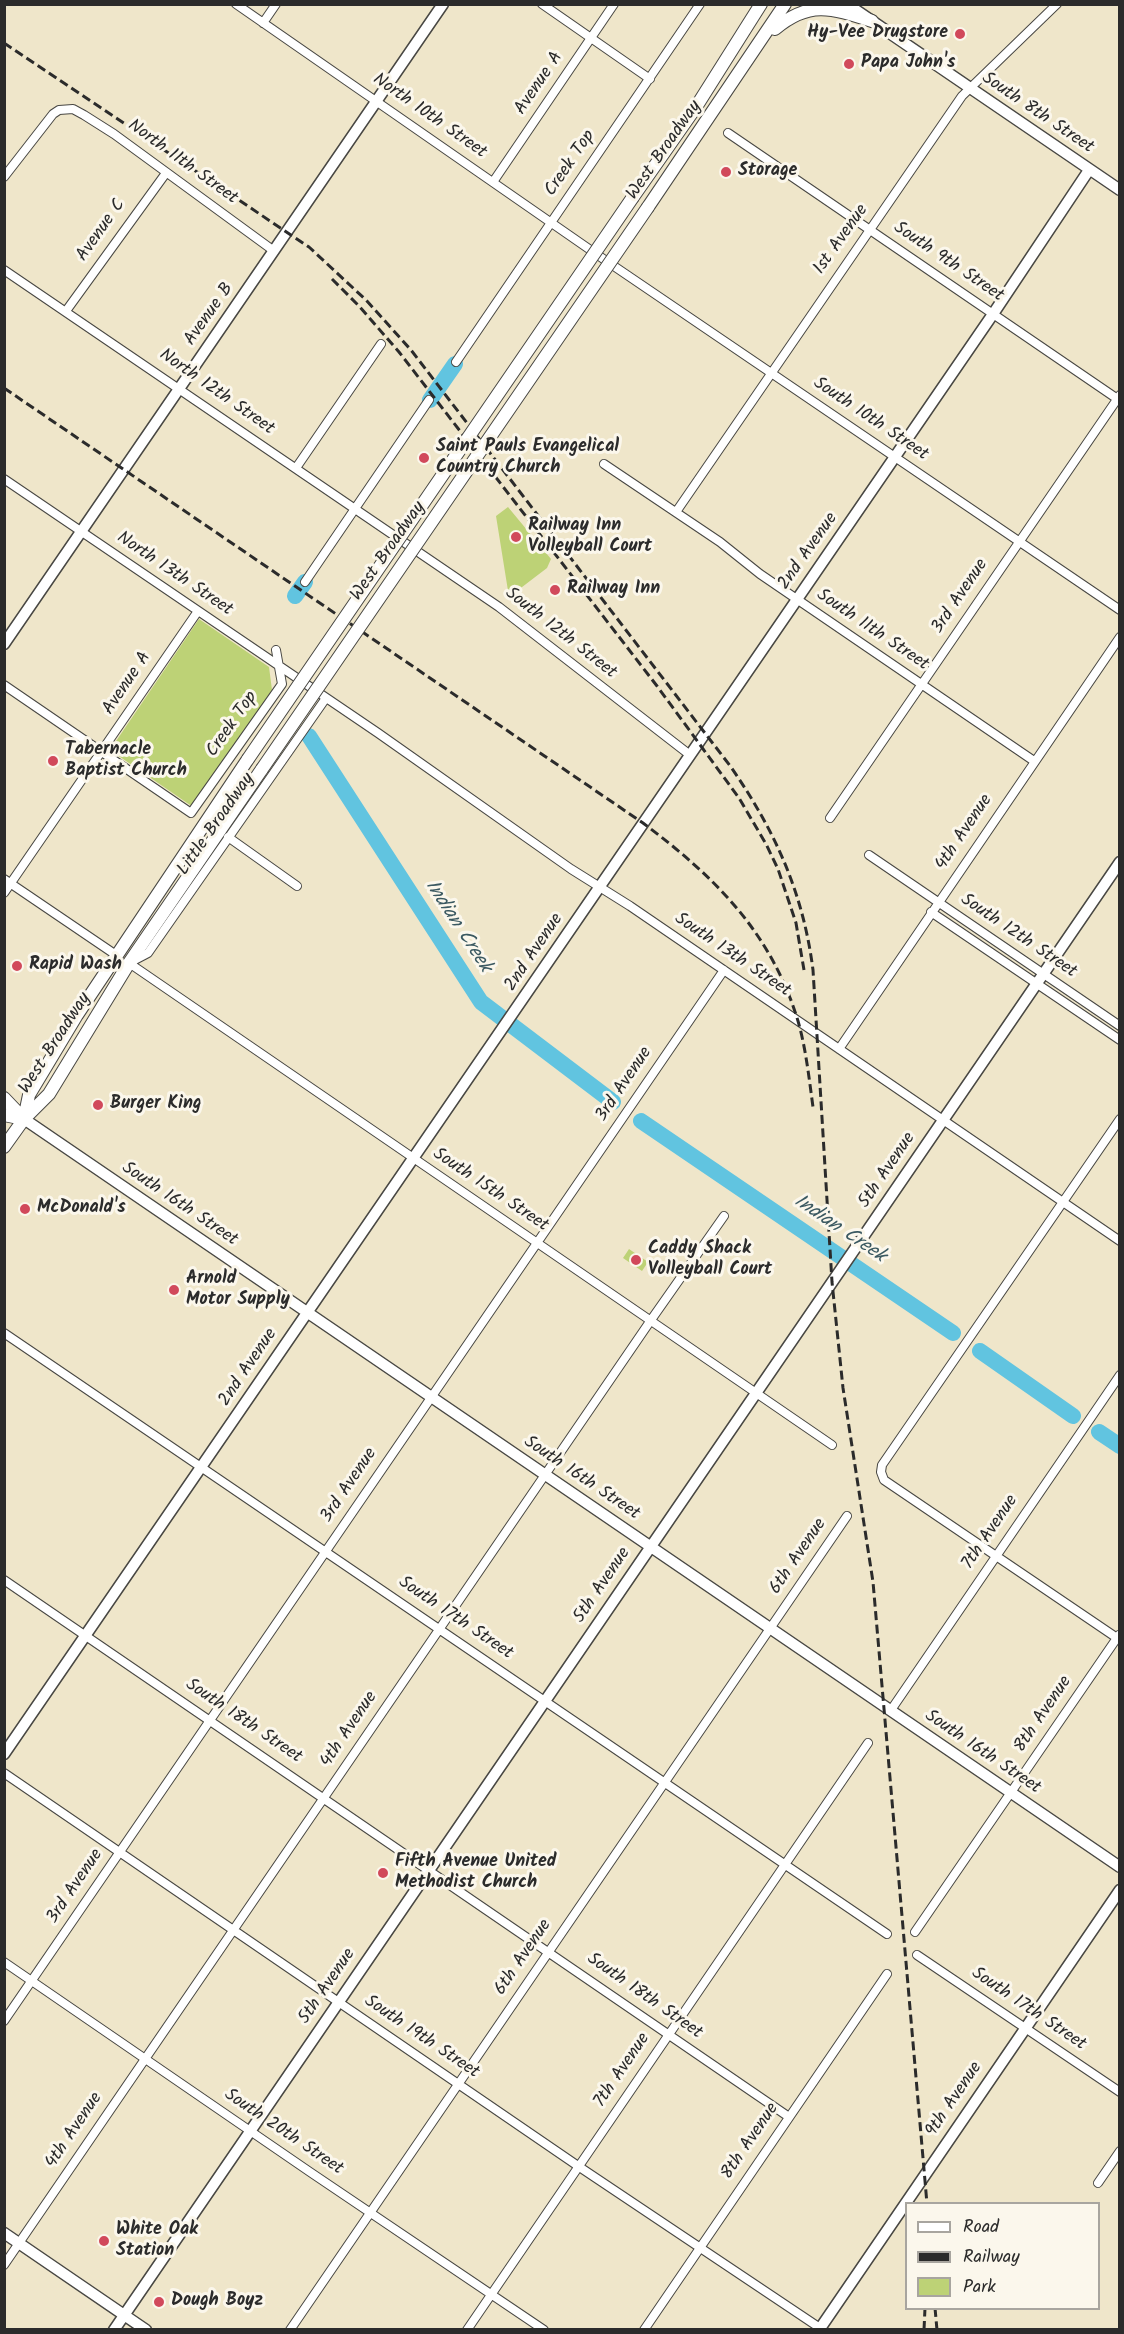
<!DOCTYPE html>
<style>
body{margin:0}
#map{position:relative;width:1124px;height:2334px;overflow:hidden;background:#efe6ca;font-family:Kalam,sans-serif}
canvas{display:block}
.frame{position:absolute;inset:0;border:6px solid #2b2b2b;pointer-events:none}
.legend{position:absolute;left:905px;top:2202px;width:195px;height:108px;box-sizing:border-box;background:#fbf7ec;border:2px solid #a8a59f;margin:0;padding:8px 10px;list-style:none;font-size:18px;color:#2b2b2b}
.legend li{display:flex;align-items:center;gap:12px;height:30px}
.legend b{width:30px;border:2px solid #a8a59f}
</style>
<div id="map">
<canvas width="1124" height="2334"></canvas>
<div class="frame"></div>
<ul class="legend">
<li><b style="height:8px;background:#fff"></b>Road</li>
<li><b style="height:8px;background:#2b2b2b"></b>Railway</li>
<li><b style="height:16px;background:#bdd276"></b>Park</li>
</ul>
</div>
<script>
const ctx = document.querySelector('canvas').getContext('2d');
ctx.lineJoin = 'round';
function paint(path, color) { ctx.fillStyle = color; ctx.fill(path, 'evenodd'); }
function stroke(path, color, width, dash) { ctx.strokeStyle = color; ctx.lineWidth = width; ctx.lineCap = dash ? 'butt' : 'round'; ctx.setLineDash(dash || []); ctx.stroke(path); }
function drawText(font, color, halo, rows, align = 'center') {
  ctx.font = font + ' Kalam,sans-serif'; ctx.lineWidth = 6; ctx.setLineDash([]); ctx.textBaseline = 'middle'; ctx.strokeStyle = halo; ctx.fillStyle = color; for (const [text, x, y, turn = 0] of rows) {
    ctx.save(); ctx.translate(x, y); ctx.rotate((+turn || 0) * Math.PI / 180); ctx.textAlign = isNaN(turn) ? turn : align; if (halo) ctx.strokeText(text, 0, 0); ctx.fillText(text, 0, 0); ctx.restore();
  }
}
paint(new Path2D(`
 M 508,507 L 551,559 L 547,568 L 509,597 L 496,516 Z
 M 199,619 L 269,667 L 272,690 L 193,807 L 110,750 Z
 M 629,1249 L 648,1262 L 642,1271 L 623,1258 Z`), '#bdd276');
stroke(new Path2D(`
 M 430,400 L 455,364
 M 295,596 L 305,582
 M 309,736 L 481,1002 L 613,1102
 M 641,1121 L 953,1333
 M 980,1351 L 1073,1416
 M 1099,1432 L 1120,1446`), '#61c4e0', 16);
const street = new Path2D(`
 M 236,4 L 602,258 L 1120,610
 M 542,4 L 650,79
 M 263,23 L 276,4
 M 728,133 L 1119,400
 M 4,177 L 53,114 L 59,110 L 73,109 L 84,115 L 114,134 L 274,251
 M 493,182 L 614,4
 M 4,270 L 499,607 L 690,755
 M 66,311 L 166,173
 M 456,362 L 700,4
 M 604,464 L 720,542 L 760,574 L 1034,761
 M 296,468 L 381,344
 M 4,479 L 378,733 L 571,869 L 630,906 L 1120,1241
 M 676,512 L 962,96 L 1057,4
 M 305,582 L 429,400
 M 4,685 L 191,813 L 282,684 L 276,650
 M 326,698 L 148,953 L 129,963 L 832,1445
 M 830,818 L 1120,395
 M 228,837 L 297,886
 M 869,855 L 1120,1026
 M 4,879 L 116,955
 M 4,893 L 198,611
 M 931,912 L 1120,1040
 M 839,1049 L 1120,637
 M 1120,1119 L 882,1465 L 881,1472 L 884,1480 L 1120,1640
 M 4,1333 L 887,1934
 M 4,1580 L 789,2117
 M 891,1710 L 1120,1375
 M 4,1773 L 578,2166 L 820,2328
 M 915,1932 L 1119,1635
 M 917,1955 L 1120,2092
 M 4,1962 L 310,2172 L 544,2330
 M 4,2021 L 724,970
 M 1098,2183 L 1120,2151
 M 4,2265 L 651,1320 L 724,1216
 M 290,2330 L 847,1516
 M 467,2330 L 868,1743
 M 644,2330 L 887,1974`);
const secondary = new Path2D(`
 M 847,4 L 1120,190
 M 4,644 L 443,4
 M 24,1119 L 1120,1867
 M 4,1754 L 993,314 L 1089,170
 M 4,2233 L 146,2330
 M 114,2330 L 1120,862
 M 819,2330 L 1120,1890`);
const primary = new Path2D(`
 M 775,29 C 809,0 832,8 872,21
 M 633,197 L 696,107 L 761,4
 M 648,207 L 785,4
 M 4,1098 L 24,1119
 M 4,1115 L 24,1119
 M 24,1119 L 29,1095 L 77,1015 L 248,759
 M 4,1147 L 24,1119 L 49,1094 L 129,963 L 262,769`);
stroke(street, '#484743', 10);
stroke(secondary, '#484743', 13);
stroke(primary, '#484743', 14);
stroke(street, '#fff', 8);
stroke(secondary, '#fff', 10);
stroke(primary, '#fff', 12);
stroke(new Path2D(`
 M 4,43 L 309,247 L 366,300 L 411,350 L 731,767 C 775,831 803,892 813,970 L 832,1282 L 843,1388 L 873,1582 L 927,2204
 M 332,279 L 359,306 L 399,352 L 657,686 L 739,798 L 766,844 L 778,869 L 796,923 L 804,970
 M 4,388 L 643,823 C 715,877 771,932 798,1021 C 806,1049 809,1078 813,1107
 M 935,2308 L 937,2330
 M 924,2330 L 925,2308`), '#2b2b2b', 3, [9, 4.5]);
const primaryBridge = new Path2D(`
 M 248,759 L 633,197
 M 262,769 L 648,207`);
stroke(primaryBridge, '#484743', 14, []);
stroke(primaryBridge, '#fff', 12);
for (const [x, y, r, color] of [
 [960,34,6,"#d1495b"],
 [849,64,6,"#d1495b"],
 [726,172,6,"#d1495b"],
 [424,458,6,"#d1495b"],
 [516,537,6,"#d1495b"],
 [555,590,6,"#d1495b"],
 [53,761,6,"#d1495b"],
 [17,966,6,"#d1495b"],
 [98,1105,6,"#d1495b"],
 [25,1209,6,"#d1495b"],
 [636,1260,6,"#d1495b"],
 [174,1290,6,"#d1495b"],
 [383,1873,6,"#d1495b"],
 [104,2241,6,"#d1495b"],
 [159,2302,6,"#d1495b"]
]) { const dot = new Path2D(); dot.arc(x, y, r, 0, 2 * Math.PI); ctx.fillStyle = color; ctx.fill(dot); stroke(dot, '#fbf7ec', 2); }
drawText('bold 18px', '#2b2b2b', '#fbf7ec', [
 ["Hy-Vee Drugstore",948,34,"right"],
 ["Papa John's",861,64],
 ["Storage",738,172],
 ["Saint Pauls Evangelical",436,448],
 ["Country Church",436,469],
 ["Railway Inn",528,527],
 ["Volleyball Court",528,548],
 ["Railway Inn",567,590],
 ["Tabernacle",65,751],
 ["Baptist Church",65,772],
 ["Rapid Wash",29,966],
 ["Burger King",110,1105],
 ["McDonald's",37,1209],
 ["Caddy Shack",648,1250],
 ["Volleyball Court",648,1271],
 ["Arnold",186,1280],
 ["Motor Supply",186,1301],
 ["Fifth Avenue United",395,1863],
 ["Methodist Church",395,1884],
 ["White Oak",116,2231],
 ["Station",116,2252],
 ["Dough Boyz",171,2302]
], 'left');
drawText('18px', '#2b2b2b', '#fbf7ec', [
 ["Avenue A",540,84,-56],
 ["South 8th Street",1037,114,34],
 ["North 10th Street",429,117,35],
 ["West Broadway",665,151,-55],
 ["North 11th Street",182,163,36],
 ["Creek Top",571,164,-56],
 ["Avenue C",102,231,-55],
 ["1st Avenue",842,240,-55],
 ["South 9th Street",948,263,34],
 ["Avenue B",210,315,-55],
 ["North 12th Street",216,393,35],
 ["South 10th Street",870,420,34],
 ["West Broadway",389,552,-55],
 ["2nd Avenue",809,552,-55],
 ["North 13th Street",174,575,34],
 ["3rd Avenue",961,597,-56],
 ["South 11th Street",872,631,34],
 ["South 12th Street",560,634,38],
 ["Avenue A",128,684,-56],
 ["Creek Top",233,725,-55],
 ["Little Broadway",217,825,-55],
 ["4th Avenue",965,833,-56],
 ["South 12th Street",1018,937,34],
 ["2nd Avenue",535,953,-56],
 ["South 13th Street",732,956,34],
 ["West Broadway",56,1044,-57],
 ["3rd Avenue",625,1085,-56],
 ["5th Avenue",888,1171,-56],
 ["South 15th Street",490,1191,34],
 ["South 16th Street",179,1205,34],
 ["2nd Avenue",249,1368,-56],
 ["South 16th Street",581,1479,34],
 ["3rd Avenue",350,1486,-56],
 ["7th Avenue",991,1533,-56],
 ["6th Avenue",799,1557,-56],
 ["5th Avenue",603,1586,-56],
 ["South 17th Street",455,1619,34],
 ["8th Avenue",1044,1715,-56],
 ["South 18th Street",243,1722,34],
 ["4th Avenue",350,1730,-56],
 ["South 16th Street",982,1753,34],
 ["3rd Avenue",76,1887,-56],
 ["6th Avenue",524,1958,-56],
 ["5th Avenue",328,1987,-56],
 ["South 18th Street",644,1997,35],
 ["South 17th Street",1028,2010,34],
 ["South 19th Street",421,2038,34],
 ["7th Avenue",623,2071,-56],
 ["9th Avenue",955,2100,-56],
 ["4th Avenue",75,2131,-56],
 ["South 20th Street",283,2133,34],
 ["8th Avenue",751,2142,-56]
]);
drawText('italic 20px', '#3b5961', '#fbf7ec', [
 ["Indian Creek",457,927,57],
 ["Indian Creek",839,1230,34]
]);
</script>
